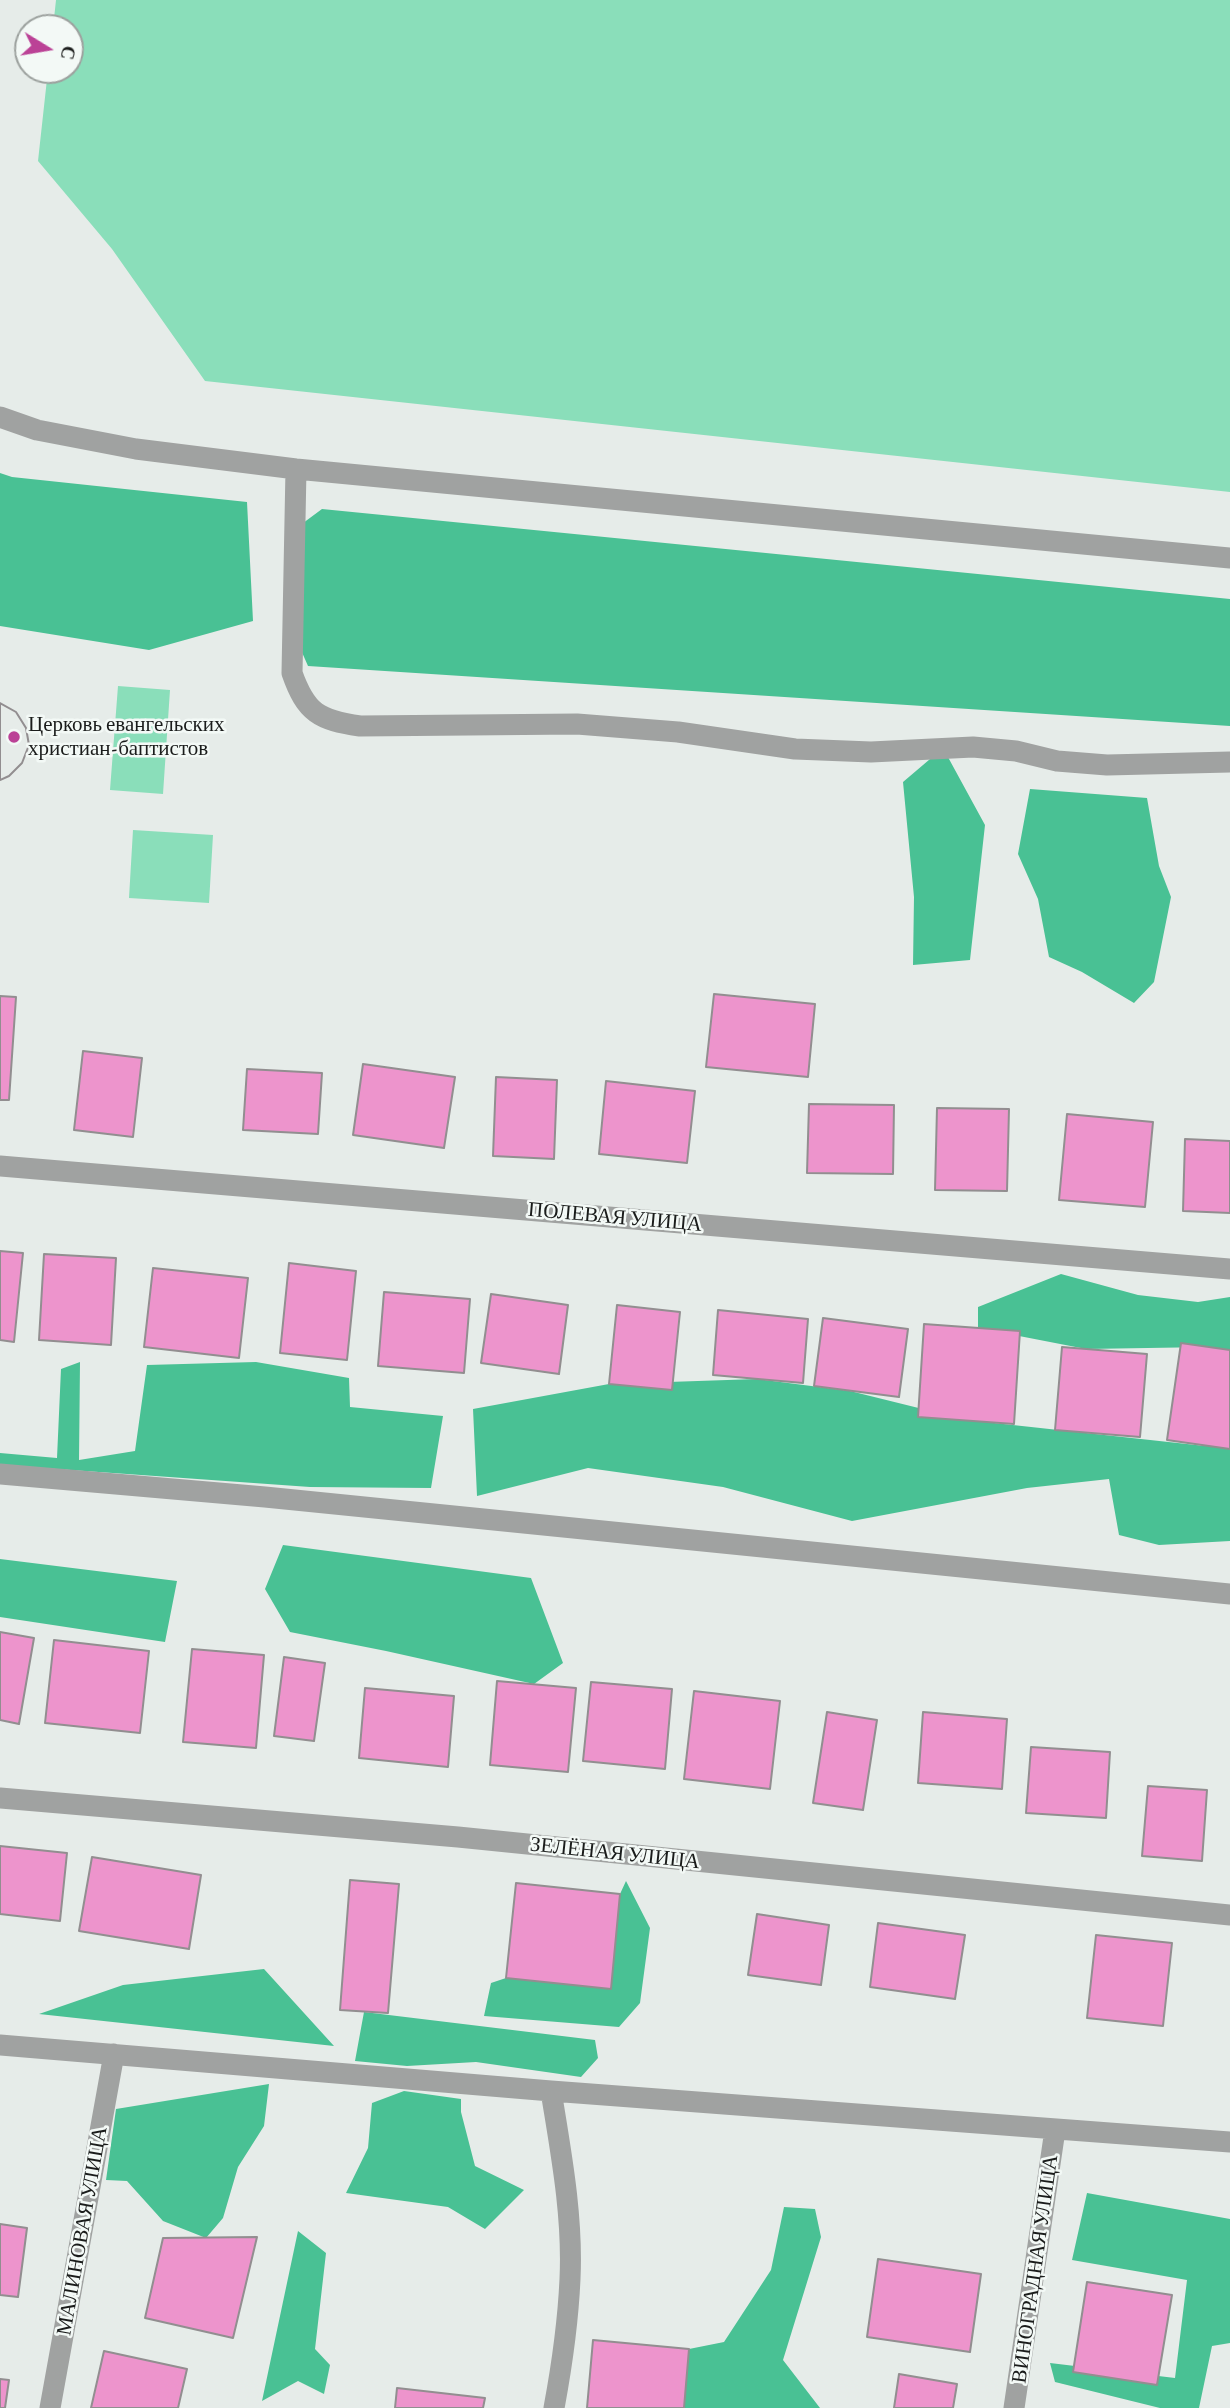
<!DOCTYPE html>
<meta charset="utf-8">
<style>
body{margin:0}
#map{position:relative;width:1230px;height:2408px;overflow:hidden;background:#e6ece9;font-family:"Crimson Pro",serif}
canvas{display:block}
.north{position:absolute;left:14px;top:14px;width:70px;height:70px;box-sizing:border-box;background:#f3f9f6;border:2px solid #9ca19e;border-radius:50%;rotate:101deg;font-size:19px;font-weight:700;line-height:28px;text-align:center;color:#1a1c1b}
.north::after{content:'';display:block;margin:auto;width:24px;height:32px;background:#bb4296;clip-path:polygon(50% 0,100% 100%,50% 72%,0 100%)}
</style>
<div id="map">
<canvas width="1230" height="2408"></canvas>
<div class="north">С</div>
</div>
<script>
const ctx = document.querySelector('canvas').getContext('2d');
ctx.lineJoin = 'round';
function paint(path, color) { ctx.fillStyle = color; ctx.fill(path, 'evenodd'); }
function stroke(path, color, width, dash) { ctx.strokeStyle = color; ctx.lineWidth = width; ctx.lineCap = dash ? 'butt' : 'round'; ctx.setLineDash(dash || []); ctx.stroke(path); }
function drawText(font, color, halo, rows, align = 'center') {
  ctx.font = font + ' "Crimson Pro",serif'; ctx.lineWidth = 5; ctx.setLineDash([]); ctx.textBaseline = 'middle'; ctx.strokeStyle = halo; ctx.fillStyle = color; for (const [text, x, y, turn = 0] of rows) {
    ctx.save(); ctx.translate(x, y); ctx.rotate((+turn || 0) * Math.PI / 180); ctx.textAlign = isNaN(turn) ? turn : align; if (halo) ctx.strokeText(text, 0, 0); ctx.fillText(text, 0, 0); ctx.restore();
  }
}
paint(new Path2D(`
 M 56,0 L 1230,0 L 1230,492 L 205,381 L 112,249 L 38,161 L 48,70 L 70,70 L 70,28 L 53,28 Z
 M 118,686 L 170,690 L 163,794 L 110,790 Z
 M 133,830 L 213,835 L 209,903 L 129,898 Z`), '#8adeba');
paint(new Path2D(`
 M 0,473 L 12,477 L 247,502 L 253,621 L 149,650 L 0,626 Z
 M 322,509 L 1230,599 L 1230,726 L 308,666 L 283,609 L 295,529 Z
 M 943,748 L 985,825 L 970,960 L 913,965 L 914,897 L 903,782 Z
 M 1030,789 L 1147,798 L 1159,866 L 1171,897 L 1154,982 L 1134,1003 L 1082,972 L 1049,957 L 1038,899 L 1018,854 Z
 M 1061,1274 L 1138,1295 L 1198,1302 L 1230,1297 L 1230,1350 L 1209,1347 L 1086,1349 L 978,1328 L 978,1307 Z
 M 80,1362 L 79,1460 L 135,1451 L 147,1365 L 256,1362 L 349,1378 L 350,1407 L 443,1416 L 431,1488 L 310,1487 L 0,1465 L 0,1453 L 57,1458 L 61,1369 Z
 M 757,1379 L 850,1391 L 967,1420 L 1205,1446 L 1230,1441 L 1230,1541 L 1159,1545 L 1119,1535 L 1109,1479 L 1027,1488 L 852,1521 L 723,1487 L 588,1468 L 477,1496 L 473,1409 L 609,1384 Z
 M 283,1545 L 531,1578 L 563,1663 L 534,1684 L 386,1651 L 290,1632 L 265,1589 Z
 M 0,1559 L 177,1581 L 165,1642 L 0,1617 Z
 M 626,1881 L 650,1928 L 640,2003 L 619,2027 L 484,2016 L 491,1983 L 506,1978 L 610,1988 L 620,1894 Z
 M 264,1969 L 334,2046 L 39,2014 L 123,1985 Z
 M 364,2012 L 595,2040 L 598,2058 L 581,2077 L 476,2062 L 407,2066 L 355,2061 Z
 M 269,2084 L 264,2126 L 238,2167 L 223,2218 L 206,2238 L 163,2221 L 127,2181 L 106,2180 L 116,2109 Z
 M 404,2091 L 461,2099 L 461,2112 L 475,2166 L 524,2190 L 485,2229 L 448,2207 L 346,2193 L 368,2148 L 372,2103 Z
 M 1087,2193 L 1230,2219 L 1230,2343 L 1212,2346 L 1199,2408 L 1160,2408 L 1055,2382 L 1050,2363 L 1175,2378 L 1187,2280 L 1072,2260 Z
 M 784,2207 L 815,2209 L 821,2237 L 783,2360 L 820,2408 L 684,2408 L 689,2349 L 724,2342 L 771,2270 Z
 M 298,2231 L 326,2253 L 315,2349 L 330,2365 L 324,2394 L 298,2381 L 262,2401 Z`), '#49c194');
const building = new Path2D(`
 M 0,703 L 16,712 L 26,728 L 29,745 L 22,763 L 9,776 L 0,780 Z
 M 0,703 L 16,712 L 26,728 L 29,745 L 22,763 L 9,776 L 0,780 Z
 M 714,994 L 815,1004 L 808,1077 L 706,1067 Z
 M 0,996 L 16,997 L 9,1100 L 0,1100 Z
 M 83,1051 L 142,1058 L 133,1137 L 74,1130 Z
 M 363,1064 L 455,1077 L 444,1148 L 353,1135 Z
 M 247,1069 L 322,1073 L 318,1134 L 243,1130 Z
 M 496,1077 L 557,1080 L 554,1159 L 493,1156 Z
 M 606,1081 L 695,1091 L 687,1163 L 599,1154 Z
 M 809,1104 L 894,1105 L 893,1174 L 807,1173 Z
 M 937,1108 L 1009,1109 L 1007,1191 L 935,1190 Z
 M 1067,1114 L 1153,1122 L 1145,1207 L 1059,1200 Z
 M 1185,1139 L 1230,1141 L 1230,1213 L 1183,1211 Z
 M 0,1251 L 23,1253 L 14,1342 L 0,1340 Z
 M 44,1254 L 116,1258 L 111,1345 L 39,1340 Z
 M 289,1263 L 356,1271 L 347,1360 L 280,1353 Z
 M 153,1268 L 248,1278 L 239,1358 L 144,1347 Z
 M 384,1292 L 470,1299 L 464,1373 L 378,1366 Z
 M 491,1294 L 568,1305 L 559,1374 L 481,1363 Z
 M 617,1305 L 680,1312 L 672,1390 L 609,1384 Z
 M 718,1310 L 808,1319 L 803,1383 L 713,1375 Z
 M 823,1318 L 908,1329 L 899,1397 L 814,1386 Z
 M 924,1324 L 1020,1331 L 1014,1424 L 918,1417 Z
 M 1181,1343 L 1230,1350 L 1230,1449 L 1167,1440 Z
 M 1062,1347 L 1147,1354 L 1140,1437 L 1055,1430 Z
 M 0,1632 L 34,1638 L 19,1724 L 0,1720 Z
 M 54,1640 L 149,1651 L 140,1733 L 45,1723 Z
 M 192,1649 L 264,1655 L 256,1748 L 183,1742 Z
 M 284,1657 L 325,1663 L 314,1741 L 274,1736 Z
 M 497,1681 L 576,1688 L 568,1772 L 490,1765 Z
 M 591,1682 L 672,1689 L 665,1769 L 583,1761 Z
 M 365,1688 L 454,1696 L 448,1767 L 359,1758 Z
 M 694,1691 L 780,1701 L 770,1789 L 684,1779 Z
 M 827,1712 L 877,1720 L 863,1810 L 813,1803 Z
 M 923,1712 L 1007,1719 L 1002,1789 L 918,1783 Z
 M 1031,1747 L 1110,1752 L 1106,1818 L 1026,1813 Z
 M 1148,1786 L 1207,1790 L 1202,1861 L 1142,1856 Z
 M 0,1846 L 67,1853 L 60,1921 L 0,1914 Z
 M 92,1857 L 201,1875 L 189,1949 L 79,1931 Z
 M 350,1880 L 399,1884 L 388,2013 L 340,2010 Z
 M 516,1883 L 620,1894 L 611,1989 L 506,1978 Z
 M 757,1914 L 829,1925 L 821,1985 L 748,1975 Z
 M 878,1923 L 965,1935 L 955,1999 L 870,1987 Z
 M 1096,1935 L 1172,1943 L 1163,2026 L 1087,2018 Z
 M 0,2224 L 27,2228 L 18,2297 L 0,2295 Z
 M 257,2237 L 233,2338 L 145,2318 L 163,2238 Z
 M 878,2259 L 981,2274 L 970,2352 L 867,2337 Z
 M 1087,2282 L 1172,2295 L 1157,2385 L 1073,2372 Z
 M 593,2340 L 689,2349 L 684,2408 L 587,2408 Z
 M 104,2351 L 187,2369 L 178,2408 L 91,2408 Z
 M 899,2374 L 957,2384 L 953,2408 L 894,2408 Z
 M 0,2379 L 9,2380 L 5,2408 L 0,2408 Z
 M 397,2388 L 485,2398 L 483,2408 L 395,2408 Z`);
paint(building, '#ed94cc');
stroke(building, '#928e90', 2);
stroke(new Path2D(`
 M 0,417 L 37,430 L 136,449 L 296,469 L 1230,558
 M 296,469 L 292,673 C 306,713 319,720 360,726 L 577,724 L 678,732 L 795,749 L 871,752 L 973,747 L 1016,751 L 1057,761 L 1107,765 L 1230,762
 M 0,1166 L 1230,1269
 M 0,1474 L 265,1497 L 1230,1594
 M 0,1798 L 458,1837 L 1230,1915
 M 0,2045 L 551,2091 L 1230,2142
 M 551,2091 C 561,2153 573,2216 570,2279 C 568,2323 562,2365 554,2408
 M 50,2408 L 114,2054
 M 1014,2408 L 1055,2130`), '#a0a2a1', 21);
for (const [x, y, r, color] of [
 [14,737,7,"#bb4296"]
]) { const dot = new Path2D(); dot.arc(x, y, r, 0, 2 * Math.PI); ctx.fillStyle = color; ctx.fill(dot); stroke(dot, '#f3f9f6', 2.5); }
drawText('21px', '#1a1c1b', '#f3f9f6', [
 ["Церковь евангельских",28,725],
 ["христиан-баптистов",28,749]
], 'left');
drawText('21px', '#1a1c1b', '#f3f9f6', [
 ["ПОЛЕВАЯ УЛИЦА",615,1217,5],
 ["ЗЕЛЁНАЯ УЛИЦА",615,1853,6],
 ["МАЛИНОВАЯ УЛИЦА",82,2231,-80],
 ["ВИНОГРАДНАЯ УЛИЦА",1035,2269,-82]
]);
</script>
